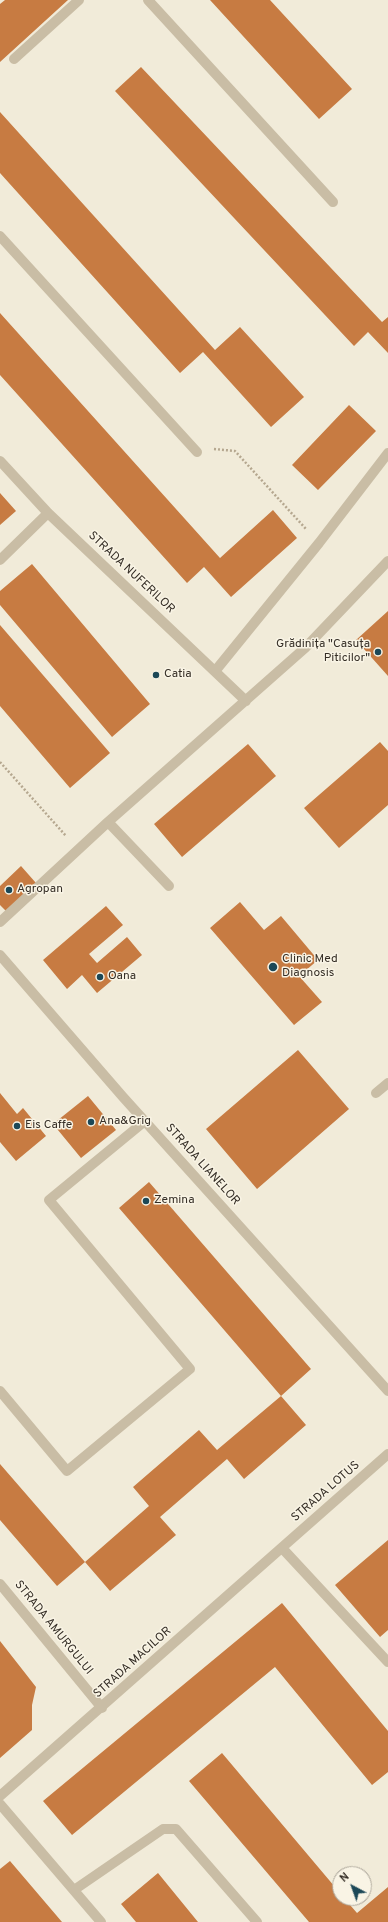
<!DOCTYPE html>
<meta charset="utf-8">
<style>
body{margin:0}
#map{position:relative;width:388px;height:1922px;overflow:hidden;background:#f1ebd9;font-family:Overpass,sans-serif}
canvas{display:block}
.north{position:absolute;left:332px;top:1866px;width:40px;height:40px;box-sizing:border-box;background:#f9f4e5;border:1px solid #aba599;border-radius:50%;rotate:319deg;font-size:11px;font-weight:700;line-height:16px;text-align:center;color:#352e26}
.north::after{content:'';display:block;margin:auto;width:14px;height:18px;background:#1c4857;clip-path:polygon(50% 0,100% 100%,50% 72%,0 100%)}
</style>
<div id="map">
<canvas width="388" height="1922"></canvas>
<div class="north">N</div>
</div>
<script>
const ctx = document.querySelector('canvas').getContext('2d');
ctx.lineJoin = 'round';
function paint(path, color) { ctx.fillStyle = color; ctx.fill(path, 'evenodd'); }
function stroke(path, color, width, dash) { ctx.strokeStyle = color; ctx.lineWidth = width; ctx.lineCap = dash ? 'butt' : 'round'; ctx.setLineDash(dash || []); ctx.stroke(path); }
function drawText(font, color, halo, rows, align = 'center') {
  ctx.font = font + ' Overpass,sans-serif'; ctx.lineWidth = 3; ctx.setLineDash([]); ctx.textBaseline = 'middle'; ctx.strokeStyle = halo; ctx.fillStyle = color; for (const [text, x, y, turn = 0] of rows) {
    ctx.save(); ctx.translate(x, y); ctx.rotate((+turn || 0) * Math.PI / 180); ctx.textAlign = isNaN(turn) ? turn : align; if (halo) ctx.strokeText(text, 0, 0); ctx.fillText(text, 0, 0); ctx.restore();
  }
}
paint(new Path2D(`
 M 5,0 L 68,0 L 0,62 L 0,4 Z
 M 210,0 L 270,0 L 352,89 L 319,119 Z
 M 141,67 L 382,322 L 388,317 L 388,353 L 368,332 L 354,346 L 115,91 Z
 M 0,112 L 215,350 L 240,327 L 304,397 L 271,427 L 203,352 L 180,373 L 0,173 Z
 M 0,313 L 220,558 L 273,510 L 297,538 L 231,597 L 204,567 L 187,583 L 0,375 Z
 M 349,405 L 376,431 L 318,490 L 292,465 Z
 M 0,493 L 16,511 L 0,525 Z
 M 32,564 L 150,704 L 112,737 L 0,605 L 0,591 Z
 M 388,611 L 388,676 L 356,640 Z
 M 0,625 L 110,753 L 70,788 L 0,706 Z
 M 380,742 L 388,751 L 388,805 L 339,848 L 304,808 Z
 M 248,744 L 276,776 L 182,857 L 154,824 Z
 M 21,866 L 36,883 L 6,911 L 0,905 L 0,886 Z
 M 240,902 L 264,930 L 281,916 L 318,960 L 299,976 L 322,1002 L 294,1025 L 210,928 Z
 M 106,906 L 123,925 L 89,954 L 97,963 L 127,937 L 142,955 L 97,993 L 82,975 L 67,989 L 43,960 Z
 M 298,1050 L 349,1109 L 257,1189 L 206,1129 Z
 M 0,1093 L 17,1114 L 23,1108 L 46,1136 L 16,1161 L 0,1142 Z
 M 88,1096 L 116,1130 L 81,1158 L 53,1124 Z
 M 149,1182 L 311,1369 L 281,1396 L 119,1208 Z
 M 281,1396 L 306,1425 L 244,1479 L 227,1459 L 160,1517 L 176,1535 L 110,1591 L 85,1562 L 149,1506 L 133,1487 L 199,1430 L 217,1450 Z
 M 0,1464 L 85,1562 L 57,1586 L 0,1520 Z
 M 388,1540 L 388,1630 L 380,1637 L 335,1585 Z
 M 282,1603 L 388,1731 L 388,1772 L 372,1785 L 275,1667 L 72,1835 L 43,1801 Z
 M 0,1641 L 36,1687 L 32,1705 L 32,1730 L 0,1758 Z
 M 222,1753 L 340,1893 L 340,1898 L 344,1898 L 357,1913 L 388,1887 L 388,1922 L 309,1922 L 189,1781 Z
 M 10,1861 L 62,1922 L 0,1922 L 0,1869 Z
 M 158,1873 L 198,1922 L 136,1922 L 121,1904 Z`), '#c77b42');
stroke(new Path2D(`
 M 214,449 L 235,451 L 306,529
 M 0,762 L 66,836`), '#b5a78f', 2.5, [2, 2]);
stroke(new Path2D(`
 M 148,0 L 333,202
 M 14,59 L 79,0
 M 0,236 L 197,452
 M 0,461 L 48,513 L 246,701
 M 0,560 L 48,513
 M 216,670 L 319,543 L 388,453
 M 108,822 L 169,886
 M 0,922 L 108,822 L 305,648 L 388,561
 M 0,955 L 123,1097 L 388,1391
 M 376,1093 L 388,1083
 M 0,1391 L 67,1471 L 190,1369 L 49,1200 L 145,1121
 M 282,1548 L 388,1662
 M 0,1584 L 102,1708
 M 0,1796 L 388,1454
 M 0,1804 L 101,1922
 M 74,1890 L 163,1829 L 176,1829 L 257,1922`), '#c9bda5', 10);
for (const [x, y, r, color] of [
 [378,652,4,"#1c4857"],
 [156,675,4,"#1c4857"],
 [9,890,4,"#1c4857"],
 [273,967,5,"#1c4857"],
 [100,977,4,"#1c4857"],
 [91,1122,4,"#1c4857"],
 [17,1126,4,"#1c4857"],
 [146,1201,4,"#1c4857"]
]) { const dot = new Path2D(); dot.arc(x, y, r, 0, 2 * Math.PI); ctx.fillStyle = color; ctx.fill(dot); stroke(dot, '#f9f4e5', 1.5); }
drawText('12px', '#352e26', '#f9f4e5', [
 ["STRADA NUFERILOR",131,573,43],
 ["STRADA LIANELOR",202,1165,48],
 ["STRADA LOTUS",326,1492,-41],
 ["STRADA AMURGULUI",53,1628,51],
 ["STRADA MACILOR",133,1663,-42]
]);
drawText('12px', '#352e26', '#f9f4e5', [
 ["Grădinița \"Casuța",370,645,"right"],
 ["Piticilor\"",370,659,"right"],
 ["Catia",164,675],
 ["Agropan",17,890],
 ["Clinic Med",282,960],
 ["Diagnosis",282,974],
 ["Oana",108,977],
 ["Ana&Grig",99,1122],
 ["Eis Caffe",25,1126],
 ["Zemina",154,1201]
], 'left');
</script>
